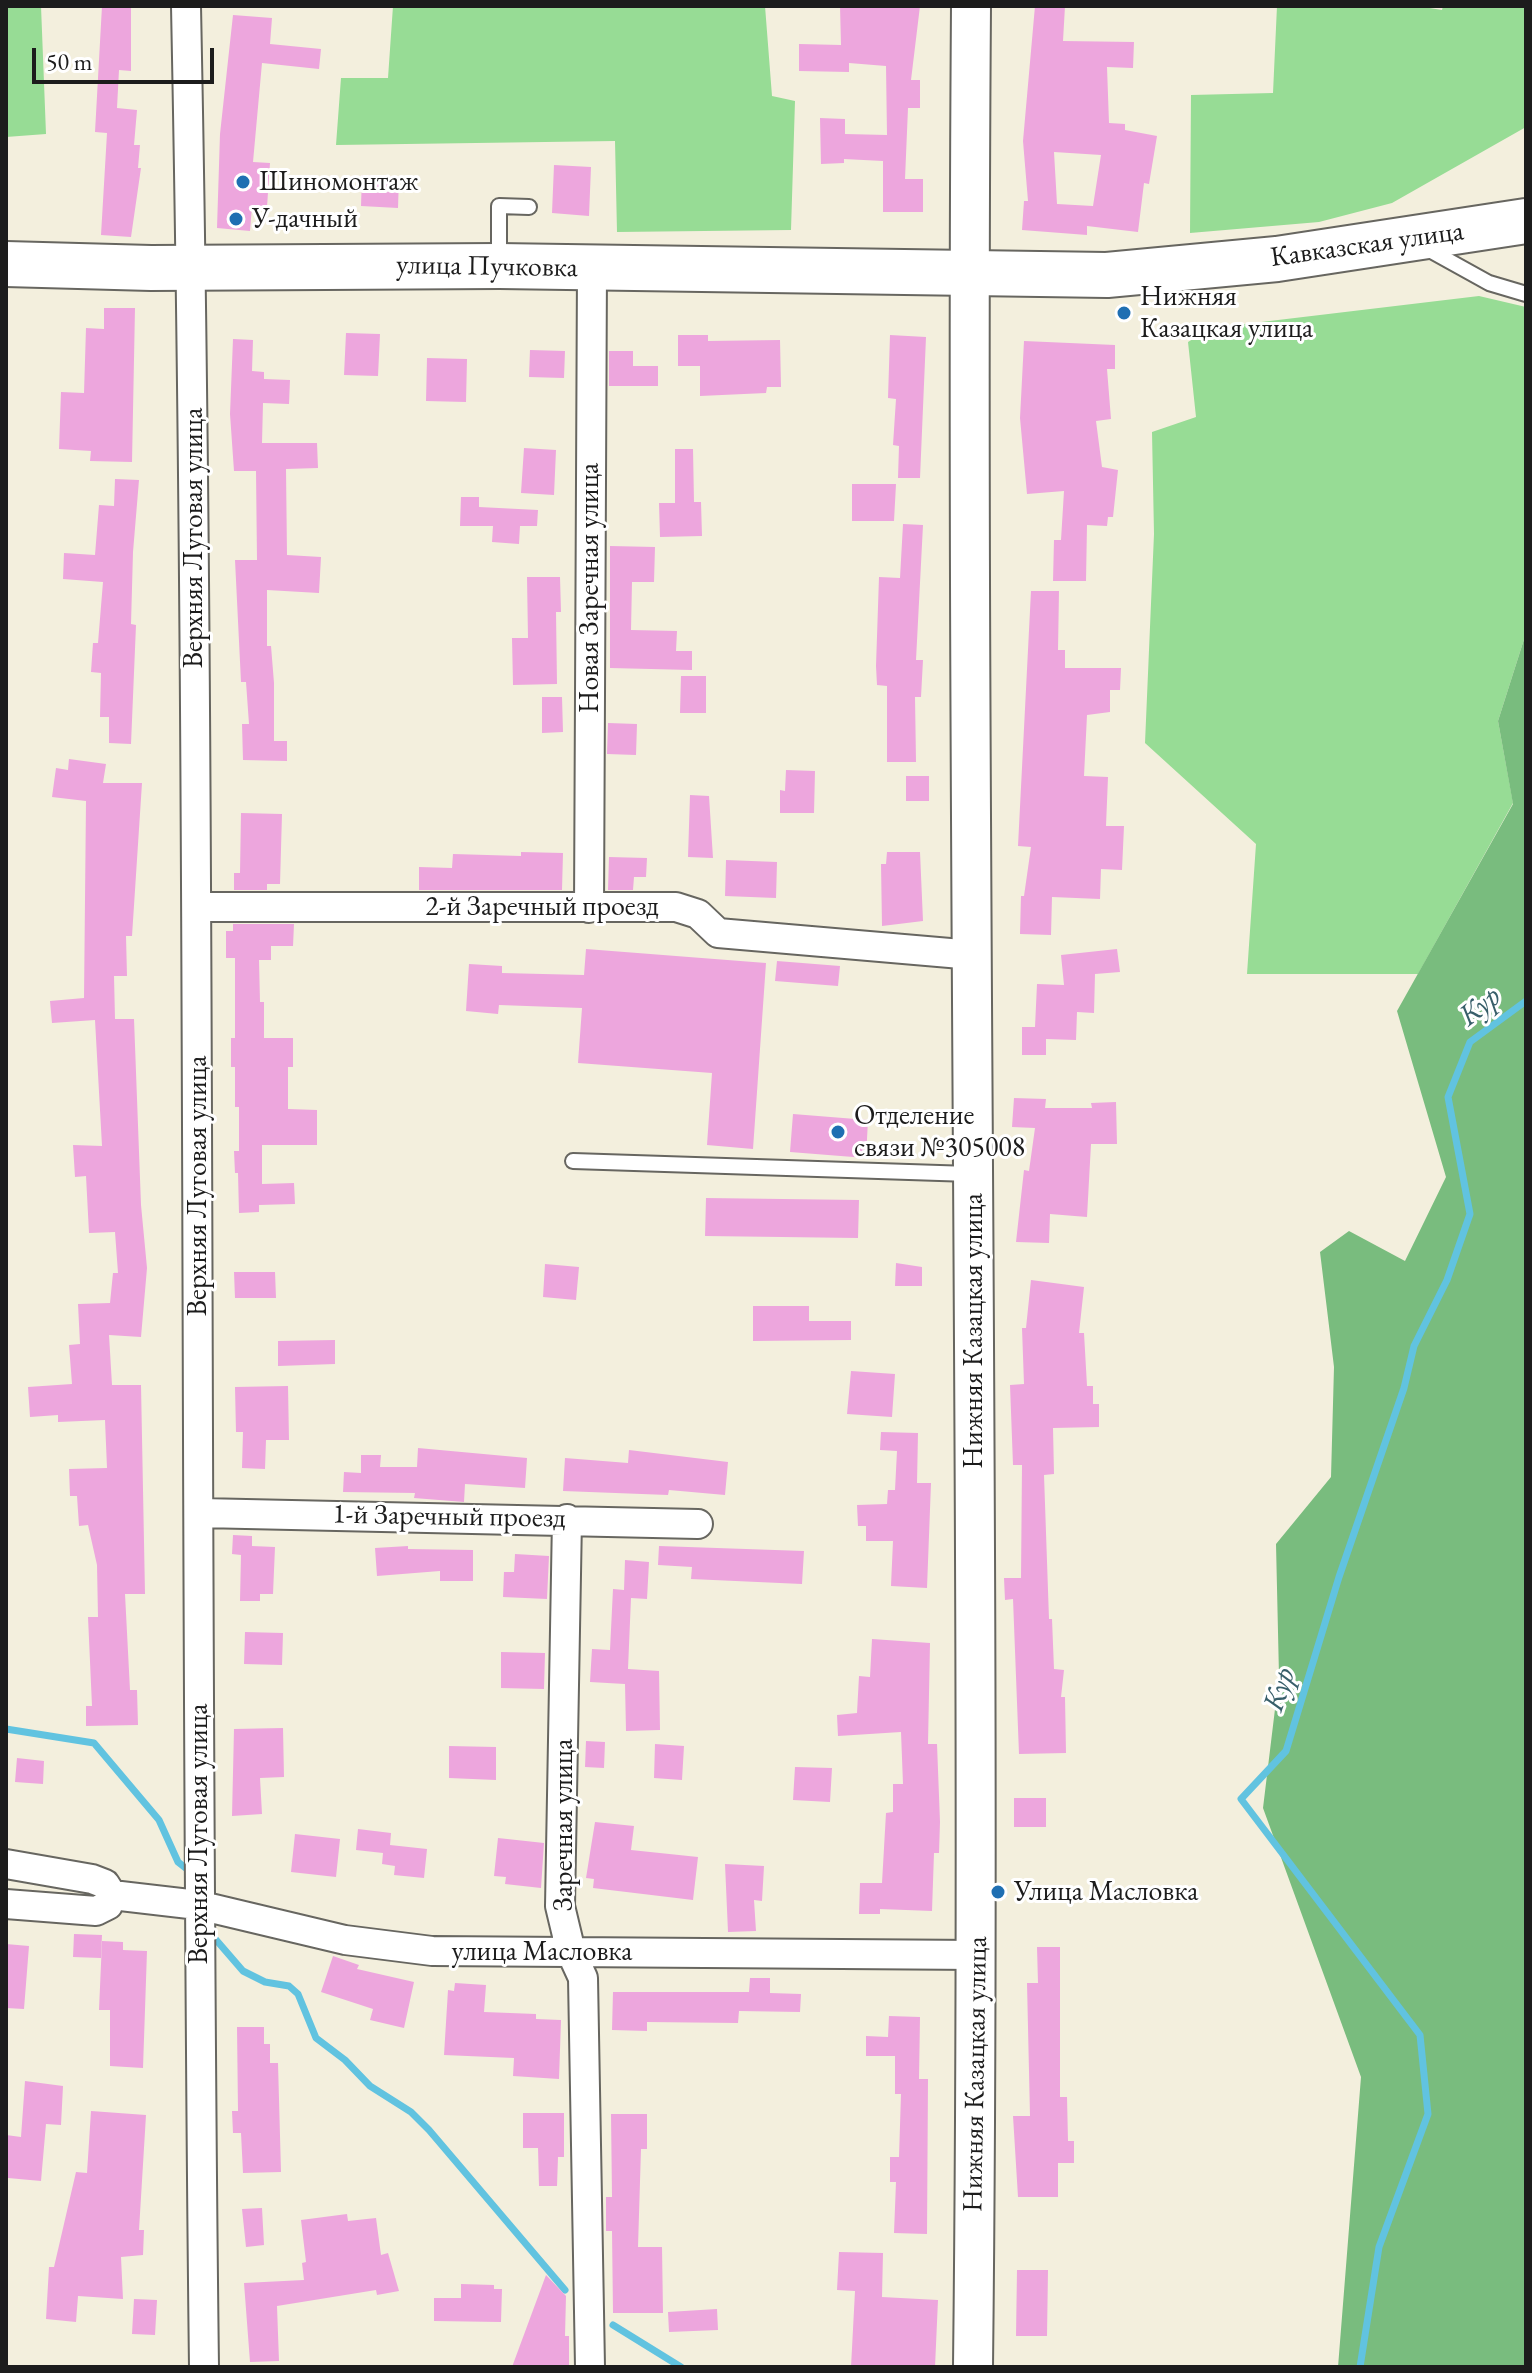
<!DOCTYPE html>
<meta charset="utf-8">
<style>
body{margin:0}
#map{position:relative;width:1532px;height:2373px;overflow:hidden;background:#f3efdd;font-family:"EB Garamond",serif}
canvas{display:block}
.frame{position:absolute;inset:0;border:8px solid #1c1c1c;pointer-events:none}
.scale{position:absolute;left:32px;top:48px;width:182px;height:36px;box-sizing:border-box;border:4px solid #1c1c1c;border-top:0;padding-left:10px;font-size:24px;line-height:28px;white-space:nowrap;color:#1c1c1c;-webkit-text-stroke:6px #fff;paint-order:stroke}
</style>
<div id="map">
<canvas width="1532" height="2373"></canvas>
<div class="frame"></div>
<div class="scale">50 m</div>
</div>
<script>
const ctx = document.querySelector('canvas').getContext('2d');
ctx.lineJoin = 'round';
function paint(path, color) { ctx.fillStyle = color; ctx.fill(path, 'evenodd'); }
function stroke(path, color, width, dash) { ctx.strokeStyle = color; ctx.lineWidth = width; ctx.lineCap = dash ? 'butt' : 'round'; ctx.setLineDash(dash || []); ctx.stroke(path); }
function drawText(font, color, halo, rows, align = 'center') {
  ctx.font = font + ' "EB Garamond",serif'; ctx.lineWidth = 6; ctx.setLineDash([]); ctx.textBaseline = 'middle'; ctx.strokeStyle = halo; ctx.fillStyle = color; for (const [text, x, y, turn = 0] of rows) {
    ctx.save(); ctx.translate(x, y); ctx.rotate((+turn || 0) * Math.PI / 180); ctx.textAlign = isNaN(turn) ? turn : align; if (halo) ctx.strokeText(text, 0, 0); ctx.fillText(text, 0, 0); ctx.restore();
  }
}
paint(new Path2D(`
 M 6,6 L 41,6 L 46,134 L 6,137 Z
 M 393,6 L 765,6 L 772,96 L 795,101 L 791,230 L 617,232 L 615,141 L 336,145 L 341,78 L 388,78 Z
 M 1277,6 L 1417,6 L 1442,10 L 1443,6 L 1526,6 L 1526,127 L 1392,203 L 1319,222 L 1190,233 L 1191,95 L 1273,93 Z
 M 1479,296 L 1526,307 L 1526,633 L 1498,721 L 1513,803 L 1418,974 L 1247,974 L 1256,844 L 1145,743 L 1154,534 L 1152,432 L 1196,417 L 1188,342 L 1211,328 Z`), '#97dc95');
paint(new Path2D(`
 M 1526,633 L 1526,2367 L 1338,2367 L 1361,2077 L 1263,1808 L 1279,1676 L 1276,1544 L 1331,1477 L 1334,1367 L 1320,1252 L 1349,1231 L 1405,1261 L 1446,1177 L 1397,1011 L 1513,804 L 1498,721 Z`), '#79bc7e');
stroke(new Path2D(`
 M 6,1729 L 94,1743 L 159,1820 L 178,1862 L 192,1873
 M 211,1934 L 243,1971 L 265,1982 L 289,1986 L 298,1994 L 316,2038 L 345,2060 L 370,2086 L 411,2112 L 429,2130 L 565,2290
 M 613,2325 L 681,2367
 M 1360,2367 L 1379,2247 L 1428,2114 L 1420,2035 L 1241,1799 L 1286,1751 L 1339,1577 L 1404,1388 L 1414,1346 L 1447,1280 L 1470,1214 L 1448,1097 L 1470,1042 L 1526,1001`), '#61c3e0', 7);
paint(new Path2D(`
 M 102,6 L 131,6 L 131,71 L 119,70 L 117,108 L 137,110 L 134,145 L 140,145 L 138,168 L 141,168 L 131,237 L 101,235 L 107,133 L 95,132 Z
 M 840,6 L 920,6 L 911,80 L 920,80 L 920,108 L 908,108 L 905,179 L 923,179 L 923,212 L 883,212 L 883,161 L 844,159 L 844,163 L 821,164 L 820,118 L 845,119 L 845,134 L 887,135 L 886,66 L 849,63 L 849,72 L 799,71 L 799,44 L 841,45 Z
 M 1035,6 L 1065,6 L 1063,41 L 1134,42 L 1133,68 L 1107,67 L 1109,123 L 1125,124 L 1125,130 L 1157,136 L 1149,184 L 1144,183 L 1138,232 L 1087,226 L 1087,235 L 1022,230 L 1024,201 L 1028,201 L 1023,141 ZM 1054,152 L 1101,155 L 1093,206 L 1057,204 Z
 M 233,15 L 272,18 L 270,44 L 321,49 L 319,69 L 262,63 L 253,162 L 270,163 L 267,207 L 252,206 L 250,231 L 217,228 L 220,134 Z
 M 554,165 L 591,167 L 589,216 L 552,213 Z
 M 362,175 L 399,177 L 398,208 L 361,206 Z
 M 104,308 L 135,308 L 132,462 L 90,461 L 91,451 L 59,449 L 61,392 L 84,393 L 86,328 L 104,329 Z
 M 346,333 L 380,334 L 378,376 L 344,375 Z
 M 678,335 L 708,335 L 708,341 L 780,340 L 781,387 L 767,387 L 766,393 L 700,396 L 700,366 L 678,366 Z
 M 890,335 L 926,337 L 920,478 L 898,478 L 899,446 L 893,445 L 896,399 L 888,398 Z
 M 233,339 L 253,340 L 252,371 L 264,372 L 264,379 L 290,380 L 289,404 L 263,403 L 262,443 L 317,443 L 318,468 L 286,469 L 287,555 L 321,557 L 319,593 L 267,590 L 267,646 L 271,646 L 274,683 L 274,741 L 287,741 L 287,761 L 243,760 L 242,724 L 249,724 L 246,682 L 241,682 L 235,560 L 257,560 L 256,471 L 234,471 L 230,414 Z
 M 1024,341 L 1115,345 L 1115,369 L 1107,369 L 1111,419 L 1096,421 L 1102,467 L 1118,470 L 1113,517 L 1108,517 L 1107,526 L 1087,525 L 1086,581 L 1053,581 L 1054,540 L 1061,540 L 1064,491 L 1027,494 L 1020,418 Z
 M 530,350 L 565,351 L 564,378 L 529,377 Z
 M 609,351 L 633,351 L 633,366 L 658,366 L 658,386 L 609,386 Z
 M 427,358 L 467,359 L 466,402 L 426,401 Z
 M 524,448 L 556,450 L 554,495 L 521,493 Z
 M 675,449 L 693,449 L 694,502 L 701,502 L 702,536 L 660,537 L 659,503 L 675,503 Z
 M 115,479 L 139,480 L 133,552 L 131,624 L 136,625 L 131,744 L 109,743 L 109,717 L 100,717 L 101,673 L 91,672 L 93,643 L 98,643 L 103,582 L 63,579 L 64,553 L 95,555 L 99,505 L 114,506 Z
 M 852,484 L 896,484 L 894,521 L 852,521 Z
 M 461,497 L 479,497 L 479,507 L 538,510 L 537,526 L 520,526 L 519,544 L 492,542 L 493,526 L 460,526 Z
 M 903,524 L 923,525 L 916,660 L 923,660 L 921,697 L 915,697 L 916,762 L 887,762 L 887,686 L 877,685 L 876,666 L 879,577 L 900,578 Z
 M 610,546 L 655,547 L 654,582 L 632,582 L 631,630 L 677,631 L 676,651 L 692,651 L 692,670 L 610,668 Z
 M 527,577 L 560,577 L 561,612 L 556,612 L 557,684 L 513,685 L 512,638 L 528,638 Z
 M 1031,591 L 1059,591 L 1058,650 L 1065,650 L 1065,668 L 1121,668 L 1120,690 L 1110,690 L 1110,712 L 1087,715 L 1084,776 L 1108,777 L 1106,826 L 1124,826 L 1122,870 L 1101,869 L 1100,899 L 1052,897 L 1051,935 L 1020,934 L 1021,896 L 1024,896 L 1031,847 L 1018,846 Z
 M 681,676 L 706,676 L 706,713 L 680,713 Z
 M 542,697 L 562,697 L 563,732 L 542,733 Z
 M 608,723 L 637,724 L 636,755 L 607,754 Z
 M 69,759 L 106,764 L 103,783 L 142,783 L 132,936 L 126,936 L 127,976 L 114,976 L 115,1019 L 134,1019 L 141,1205 L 147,1268 L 141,1337 L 109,1335 L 112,1385 L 141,1385 L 145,1594 L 125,1594 L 130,1690 L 137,1690 L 138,1725 L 86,1726 L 86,1706 L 92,1706 L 88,1617 L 98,1617 L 97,1565 L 88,1525 L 79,1526 L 77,1496 L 70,1496 L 69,1469 L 107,1468 L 105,1420 L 58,1422 L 58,1415 L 30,1417 L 28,1387 L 72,1384 L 69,1345 L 80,1344 L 78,1304 L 110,1303 L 113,1273 L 118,1273 L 115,1232 L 89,1233 L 86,1176 L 75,1177 L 73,1145 L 102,1146 L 95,1020 L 52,1023 L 50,1001 L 84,998 L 86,801 L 52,797 L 56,768 L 68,770 Z
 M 786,770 L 815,771 L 814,813 L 780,813 L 780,790 L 785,791 Z
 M 906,776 L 929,776 L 929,801 L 906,801 Z
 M 690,795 L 709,796 L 713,858 L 688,857 Z
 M 241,813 L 282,814 L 280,884 L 267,884 L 267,890 L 234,890 L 234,873 L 240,873 Z
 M 521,852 L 563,853 L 562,890 L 419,890 L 419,867 L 452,868 L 453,854 L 521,856 Z
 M 887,852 L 920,852 L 923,921 L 882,926 L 881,864 L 886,864 Z
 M 609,857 L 647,858 L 646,877 L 634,877 L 633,890 L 608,890 Z
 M 726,860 L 777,862 L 776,898 L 725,896 Z
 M 233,924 L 294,924 L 293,946 L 271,946 L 271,960 L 259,960 L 260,1002 L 264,1002 L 264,1038 L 293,1038 L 293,1067 L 288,1067 L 288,1109 L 317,1110 L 317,1145 L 262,1145 L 262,1184 L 294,1183 L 295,1204 L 259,1205 L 259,1212 L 239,1213 L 238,1173 L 235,1173 L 234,1151 L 239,1151 L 239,1107 L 235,1107 L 235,1067 L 231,1067 L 231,1038 L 235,1038 L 235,958 L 226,958 L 226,931 L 233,931 Z
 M 586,949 L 766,963 L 753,1149 L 707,1145 L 712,1073 L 578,1063 L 582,1008 L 499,1005 L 498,1014 L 466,1011 L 469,964 L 502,966 L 502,973 L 584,975 Z
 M 1117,949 L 1120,972 L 1095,974 L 1094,1013 L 1077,1012 L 1076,1040 L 1046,1039 L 1046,1055 L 1022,1055 L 1022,1027 L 1035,1027 L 1037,984 L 1064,985 L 1061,955 Z
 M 777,961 L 840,966 L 838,986 L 775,981 Z
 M 1014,1098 L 1046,1099 L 1045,1108 L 1092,1108 L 1091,1103 L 1116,1102 L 1117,1144 L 1091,1144 L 1087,1217 L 1050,1214 L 1049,1243 L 1016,1242 L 1024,1170 L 1029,1171 L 1035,1128 L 1012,1127 Z
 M 793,1114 L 868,1120 L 866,1158 L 790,1152 Z
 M 706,1198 L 859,1200 L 858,1238 L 705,1236 Z
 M 896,1263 L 922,1267 L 922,1286 L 895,1286 Z
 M 545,1264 L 579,1267 L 576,1300 L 543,1297 Z
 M 234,1272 L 275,1272 L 276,1298 L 235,1298 Z
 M 1031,1280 L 1084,1287 L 1079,1333 L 1084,1333 L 1087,1386 L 1093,1386 L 1093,1404 L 1099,1404 L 1099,1427 L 1053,1428 L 1054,1474 L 1044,1475 L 1049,1619 L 1052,1619 L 1054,1669 L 1064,1670 L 1061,1697 L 1065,1697 L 1066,1753 L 1019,1754 L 1013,1599 L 1005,1600 L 1004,1578 L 1021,1578 L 1022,1465 L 1013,1465 L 1010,1385 L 1024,1384 L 1022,1328 L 1026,1328 Z
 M 753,1306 L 809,1306 L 809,1321 L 851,1321 L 851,1340 L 753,1341 Z
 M 335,1340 L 335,1364 L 278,1366 L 278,1341 Z
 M 851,1371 L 895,1374 L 892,1417 L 847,1414 Z
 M 288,1386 L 289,1440 L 266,1440 L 265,1469 L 242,1468 L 243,1432 L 236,1432 L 235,1387 Z
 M 881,1432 L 918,1433 L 917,1483 L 931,1483 L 927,1588 L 891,1586 L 893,1541 L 866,1541 L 866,1526 L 858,1526 L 857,1505 L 887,1504 L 888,1490 L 895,1490 L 897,1451 L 880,1450 Z
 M 418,1448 L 527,1458 L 525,1488 L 465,1484 L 464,1502 L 414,1498 L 415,1493 L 343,1492 L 344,1472 L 361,1473 L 361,1455 L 381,1455 L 380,1467 L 417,1467 Z
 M 629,1450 L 728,1462 L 725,1495 L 669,1490 L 668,1495 L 563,1491 L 565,1458 L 628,1463 Z
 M 233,1535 L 252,1536 L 252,1546 L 275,1547 L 273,1594 L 260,1594 L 260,1601 L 240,1601 L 241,1555 L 232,1554 Z
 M 408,1546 L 408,1549 L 473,1550 L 473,1581 L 440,1581 L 440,1571 L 377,1576 L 375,1548 Z
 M 659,1546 L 804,1551 L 802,1584 L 691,1579 L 692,1567 L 658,1565 Z
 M 515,1554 L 549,1556 L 547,1599 L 503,1597 L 504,1572 L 514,1572 Z
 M 625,1560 L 649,1562 L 647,1599 L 631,1598 L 628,1669 L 659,1671 L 660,1730 L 626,1731 L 625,1684 L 590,1682 L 592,1649 L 610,1650 L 613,1589 L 624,1590 Z
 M 245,1632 L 283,1633 L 282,1665 L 244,1664 Z
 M 872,1639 L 930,1643 L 928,1744 L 937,1744 L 940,1822 L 939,1853 L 934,1853 L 932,1911 L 880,1909 L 880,1914 L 859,1914 L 860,1883 L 882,1883 L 886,1813 L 893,1812 L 893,1784 L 903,1784 L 901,1732 L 838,1736 L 837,1715 L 857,1713 L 859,1676 L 870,1677 Z
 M 501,1652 L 545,1653 L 544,1689 L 501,1688 Z
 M 283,1728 L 284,1777 L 260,1778 L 262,1814 L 232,1816 L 234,1729 Z
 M 586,1741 L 605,1742 L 604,1768 L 585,1767 Z
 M 655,1744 L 684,1746 L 682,1780 L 654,1778 Z
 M 449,1746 L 496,1747 L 496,1780 L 449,1778 Z
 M 17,1758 L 44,1761 L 43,1784 L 15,1782 Z
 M 795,1767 L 832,1768 L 830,1802 L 793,1800 Z
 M 1014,1798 L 1046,1798 L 1046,1827 L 1014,1827 Z
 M 595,1822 L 634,1826 L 631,1850 L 698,1857 L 693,1900 L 593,1888 L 594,1879 L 586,1878 Z
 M 358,1829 L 391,1833 L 390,1845 L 427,1849 L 424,1878 L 394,1875 L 395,1866 L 382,1864 L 383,1853 L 356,1850 Z
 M 295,1834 L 340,1839 L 336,1877 L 291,1872 Z
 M 498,1838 L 544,1843 L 541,1888 L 505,1884 L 506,1877 L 494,1876 Z
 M 725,1864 L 764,1866 L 762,1901 L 754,1900 L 756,1931 L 728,1932 Z
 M 74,1934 L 102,1935 L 101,1958 L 73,1957 Z
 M 102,1941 L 123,1942 L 123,1950 L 147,1951 L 143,2068 L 110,2066 L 110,2010 L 99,2010 Z
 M 6,1944 L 29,1946 L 24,2009 L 6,2008 Z
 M 1037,1947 L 1060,1947 L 1060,2097 L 1067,2097 L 1068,2141 L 1074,2141 L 1074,2163 L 1058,2163 L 1058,2197 L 1018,2197 L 1013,2116 L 1030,2116 L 1027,1983 L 1038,1983 Z
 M 333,1956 L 359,1965 L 357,1969 L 414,1982 L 404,2028 L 370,2020 L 373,2009 L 321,1992 Z
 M 750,1978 L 770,1978 L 770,1993 L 801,1994 L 800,2012 L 739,2011 L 738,2023 L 647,2022 L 647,2031 L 612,2030 L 613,1992 L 749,1992 Z
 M 455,1983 L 486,1985 L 484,2012 L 536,2014 L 536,2019 L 561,2020 L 559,2079 L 513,2076 L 514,2058 L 444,2055 L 448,1990 L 454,1991 Z
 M 889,2016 L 920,2017 L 919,2079 L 928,2079 L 927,2234 L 894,2233 L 896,2182 L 890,2182 L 890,2157 L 899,2157 L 901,2094 L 895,2094 L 895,2056 L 866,2056 L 866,2036 L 888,2037 Z
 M 237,2027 L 264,2027 L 264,2044 L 270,2044 L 270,2063 L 278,2063 L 281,2172 L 243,2173 L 241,2133 L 233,2133 L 232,2111 L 238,2111 Z
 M 25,2081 L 63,2086 L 61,2125 L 46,2124 L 41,2181 L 8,2178 L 6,2135 L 21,2137 Z
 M 91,2111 L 146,2115 L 139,2230 L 144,2230 L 143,2255 L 121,2257 L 123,2299 L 78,2296 L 76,2322 L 46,2319 L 49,2267 L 54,2267 L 76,2172 L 87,2173 Z
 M 523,2113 L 564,2113 L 564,2157 L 558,2157 L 557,2186 L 539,2186 L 538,2148 L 523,2148 Z
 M 611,2114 L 647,2114 L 647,2149 L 641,2149 L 638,2247 L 662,2247 L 663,2313 L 613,2313 L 612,2231 L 606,2231 L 606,2197 L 612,2197 Z
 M 262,2208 L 264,2245 L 246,2247 L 242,2209 Z
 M 347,2214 L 348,2221 L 376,2218 L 381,2255 L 388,2253 L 399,2291 L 377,2295 L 376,2290 L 277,2306 L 279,2361 L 250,2362 L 244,2283 L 304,2280 L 302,2263 L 306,2262 L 301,2220 Z
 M 839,2252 L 883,2253 L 882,2297 L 938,2300 L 935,2367 L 851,2367 L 855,2291 L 837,2290 Z
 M 1017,2270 L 1048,2270 L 1047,2336 L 1016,2336 Z
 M 546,2275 L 566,2296 L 565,2336 L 569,2336 L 569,2367 L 512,2367 Z
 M 461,2284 L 494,2285 L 494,2289 L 502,2289 L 501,2322 L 434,2321 L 434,2298 L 461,2298 Z
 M 134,2299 L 157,2300 L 155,2335 L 132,2334 Z
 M 717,2309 L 718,2330 L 669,2332 L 668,2312 Z`), '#eda6dd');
const lane = new Path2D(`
 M 1424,247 L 1489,283 L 1526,294
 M 499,261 L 499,206 L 529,207
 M 573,1161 L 970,1174`);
const street = new Path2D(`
 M 186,6 C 202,793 194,1580 204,2367
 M 197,907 L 676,907 L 698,914 L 718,933 L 973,955
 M 589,908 L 592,268
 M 201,1513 L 698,1524
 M 567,1519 L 560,1906 L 571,1952 L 583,1978 L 590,2367
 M 6,1864 L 92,1879 L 105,1884 L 112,1895 L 198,1905 L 345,1940 L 432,1951 L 978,1955
 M 6,1904 L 96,1911 L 108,1905 L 112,1895`);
const secondary = new Path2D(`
 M 971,6 C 965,793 982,1580 973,2367`);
const primary = new Path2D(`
 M 6,264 L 151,268 L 499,266 L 1107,275 L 1277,259 L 1526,221`);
stroke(lane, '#676660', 18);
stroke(street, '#676660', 32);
stroke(secondary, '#676660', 42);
stroke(primary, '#676660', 48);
stroke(lane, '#fff', 14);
stroke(street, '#fff', 28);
stroke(secondary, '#fff', 38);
stroke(primary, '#fff', 44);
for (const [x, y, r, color] of [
 [243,182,8,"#1f6fb2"],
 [236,219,8,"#1f6fb2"],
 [1124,313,8,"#1f6fb2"],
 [838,1132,8,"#1f6fb2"],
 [998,1892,8,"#1f6fb2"]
]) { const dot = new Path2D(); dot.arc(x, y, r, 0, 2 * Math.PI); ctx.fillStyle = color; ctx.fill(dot); stroke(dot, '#fff', 3); }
drawText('28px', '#1c1c1c', '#fff', [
 ["Шиномонтаж",259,182],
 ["У-дачный",252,219],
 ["Нижняя",1140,297],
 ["Казацкая улица",1140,329],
 ["Отделение",854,1116],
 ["связи №305008",854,1148],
 ["Улица Масловка",1014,1892]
], 'left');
drawText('28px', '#1c1c1c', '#fff', [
 ["Кавказская улица",1367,245,-8],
 ["улица Пучковка",487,267,1],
 ["Верхняя Луговая улица",194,538,-90],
 ["Новая Заречная улица",590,588,-90],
 ["2-й Заречный проезд",542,907],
 ["Верхняя Луговая улица",198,1186,-90],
 ["Нижняя Казацкая улица",974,1331,-90],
 ["1-й Заречный проезд",449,1517,1],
 ["Заречная улица",564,1825,-90],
 ["Верхняя Луговая улица",199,1834,-90],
 ["улица Масловка",542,1952],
 ["Нижняя Казацкая улица",976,2074,-89]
]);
drawText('italic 30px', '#385f6a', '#fff', [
 ["Кур",1480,1007,-39],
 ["Кур",1280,1690,-72]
]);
</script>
